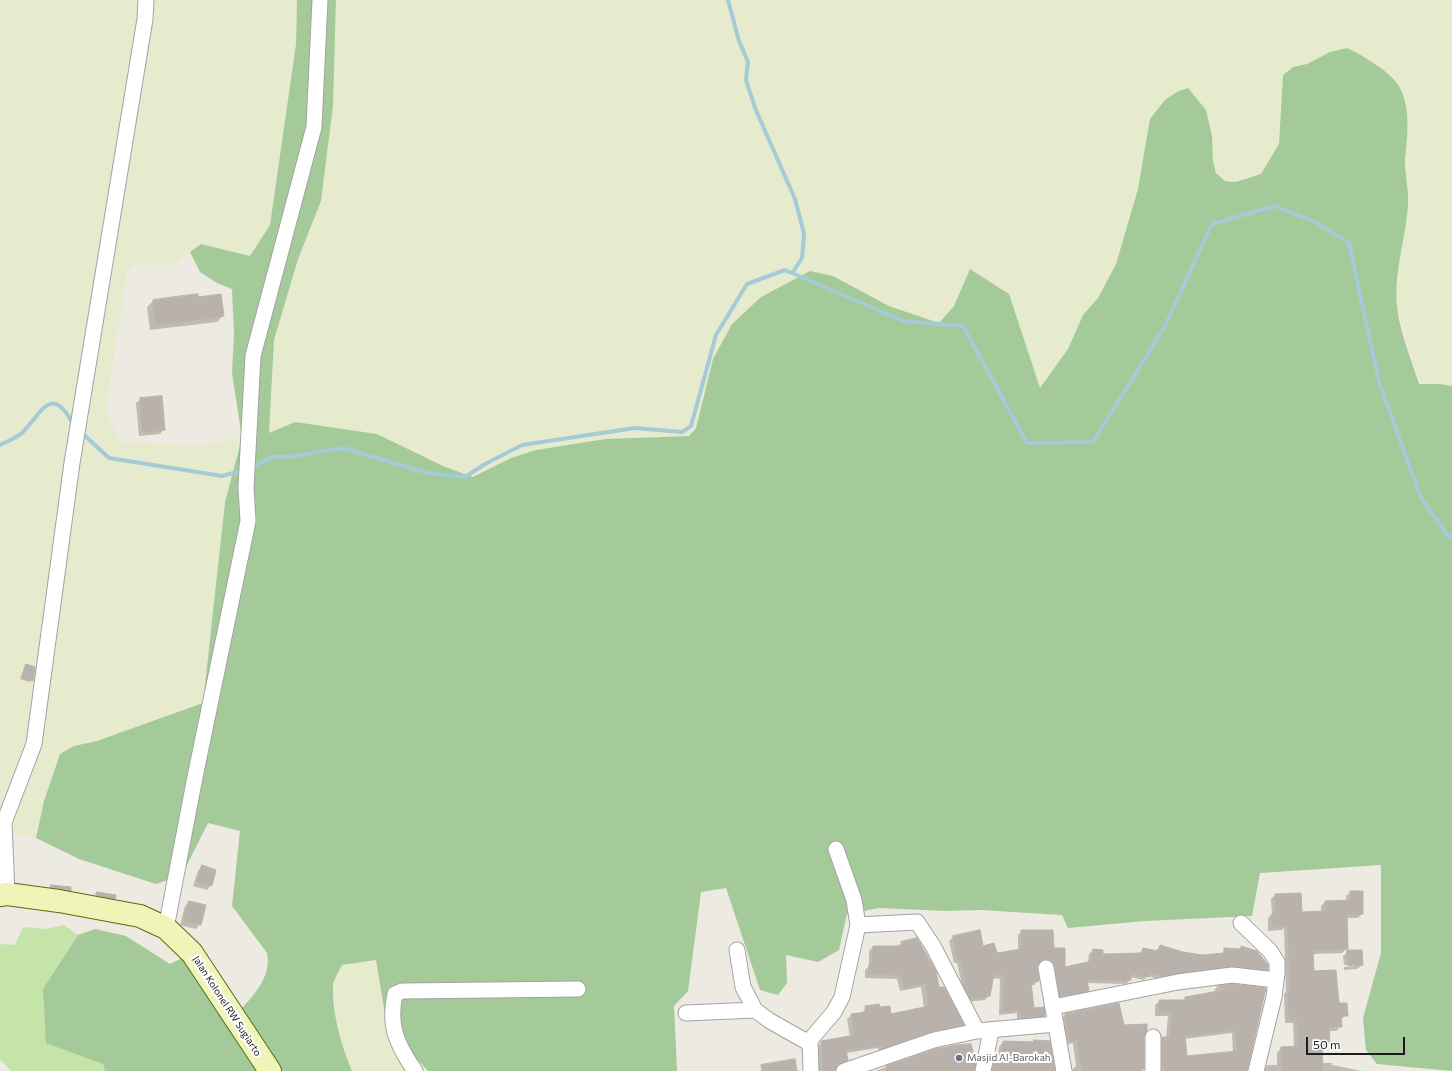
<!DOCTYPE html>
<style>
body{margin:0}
#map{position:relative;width:1452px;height:1071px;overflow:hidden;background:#edeae2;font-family:Commissioner,sans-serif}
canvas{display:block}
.scale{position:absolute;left:1306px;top:1037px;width:99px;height:18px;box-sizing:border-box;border:2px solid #1c1c1c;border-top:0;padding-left:5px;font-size:12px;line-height:14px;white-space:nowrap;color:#1c1c1c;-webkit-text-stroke:3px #fff;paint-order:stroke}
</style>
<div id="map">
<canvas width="1452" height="1071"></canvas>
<div class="scale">50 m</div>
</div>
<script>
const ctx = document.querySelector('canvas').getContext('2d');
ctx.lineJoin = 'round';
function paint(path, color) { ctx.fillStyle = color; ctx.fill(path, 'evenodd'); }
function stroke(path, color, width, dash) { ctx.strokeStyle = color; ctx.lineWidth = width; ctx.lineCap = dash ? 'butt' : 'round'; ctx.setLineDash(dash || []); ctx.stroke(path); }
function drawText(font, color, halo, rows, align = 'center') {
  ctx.font = font + ' Commissioner,sans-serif'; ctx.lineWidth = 4; ctx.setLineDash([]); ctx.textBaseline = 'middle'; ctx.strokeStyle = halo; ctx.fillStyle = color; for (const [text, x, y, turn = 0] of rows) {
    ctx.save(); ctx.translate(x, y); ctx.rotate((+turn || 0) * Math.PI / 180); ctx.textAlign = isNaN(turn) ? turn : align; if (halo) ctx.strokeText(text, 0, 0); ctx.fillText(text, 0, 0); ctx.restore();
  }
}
paint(new Path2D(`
 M 0,0 L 297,0 L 296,43 L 270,225 L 250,256 L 201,244 L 185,255 L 173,266 L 137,263 L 127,271 L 106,409 L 119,441 L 194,446 L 242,438 L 225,502 L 203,704 L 97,741 L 74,746 L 60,754 L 44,801 L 36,838 L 0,832 Z
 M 336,0 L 1452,0 L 1452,386 L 1440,384 L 1419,384 L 1397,306 L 1400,253 L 1408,202 L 1401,90 L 1368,58 L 1330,52 L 1307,64 L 1293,67 L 1283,74 L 1279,144 L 1261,174 L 1236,182 L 1225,181 L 1216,173 L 1212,149 L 1138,189 L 1116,264 L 1098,298 L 1083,315 L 1068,349 L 1040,388 L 1009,294 L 970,269 L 954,306 L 939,323 L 889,306 L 833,276 L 713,359 L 696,428 L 689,436 L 605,439 L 536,450 L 511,458 L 473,477 L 443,466 L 269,433 L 274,340 L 298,259 L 321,201 L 333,106 Z
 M 376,960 L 387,1026 L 428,1071 L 352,1071 L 346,1058 L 337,1026 L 333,984 L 342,965 Z`), '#e7ebce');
paint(new Path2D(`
 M 64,925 L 78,935 L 43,989 L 78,1054 L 103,1064 L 105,1071 L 11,1071 L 0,1059 L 0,944 L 15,945 L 23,927 L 46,929 Z`), '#c4e4aa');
paint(new Path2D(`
 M 297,0 L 336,0 L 333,106 L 321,201 L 298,259 L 274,340 L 269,433 L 295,422 L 377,434 L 443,466 L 473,477 L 511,458 L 536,450 L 605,439 L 689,436 L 696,428 L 713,359 L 732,324 L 761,297 L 810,271 L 833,276 L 889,306 L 939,323 L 954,306 L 970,269 L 1009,294 L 1040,388 L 1068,349 L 1083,315 L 1098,298 L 1116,264 L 1138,189 L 1150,119 L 1165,100 L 1177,92 L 1188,88 L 1206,110 L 1212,136 L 1213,161 L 1216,173 L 1225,181 L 1236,182 L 1261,174 L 1279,144 L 1283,75 L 1293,67 L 1307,64 L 1330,52 L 1347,48 C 1362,55 1395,74 1401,90 C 1411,112 1407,138 1405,162 C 1405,176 1409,190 1408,204 C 1406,238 1394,271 1397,306 C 1399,330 1412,361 1419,384 L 1440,384 L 1452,386 L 1452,1071 L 1377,1064 L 1366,1050 L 1363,1018 L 1381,953 L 1381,865 L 1260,873 L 1252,916 L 1145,921 L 1068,928 L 1062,915 L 980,910 L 946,911 L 879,908 L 847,914 L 839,950 L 818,962 L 786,955 L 787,983 L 778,995 L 760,990 L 726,888 L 701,892 L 688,991 L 674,1006 L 677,1071 L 428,1071 L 387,1026 L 376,960 L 342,965 C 339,971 334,979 333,985 C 332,1014 341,1045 352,1071 L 105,1071 L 103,1064 L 46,1043 L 43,989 L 78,935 L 95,929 L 126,936 L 170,964 L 198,950 L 242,1008 C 256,993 272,974 267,953 L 232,906 L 240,831 L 208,823 L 182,875 L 156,884 L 79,859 L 36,838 L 44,801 L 60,754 L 74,746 L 97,741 L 203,703 L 225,502 L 242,438 L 232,373 L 234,333 L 232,289 L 217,283 L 200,272 L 190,252 L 201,244 L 250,256 L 270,225 L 296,44 Z`), '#a5ca99');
paint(new Path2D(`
 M 197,298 L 223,316 L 217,322 L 150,330 L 147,307 L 153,301 Z
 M 141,399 L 164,429 L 160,434 L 139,436 L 136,403 Z
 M 26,665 L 32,680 L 30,682 L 20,679 Z
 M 202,866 L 211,885 L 207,890 L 193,886 L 198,871 Z
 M 51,886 L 70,890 L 66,894 L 47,890 Z
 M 1351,892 L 1362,914 L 1358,918 L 1346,918 L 1347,948 L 1342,953 L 1313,954 L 1313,972 L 1347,1015 L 1340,1020 L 1341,1026 L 1336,1031 L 1329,1031 L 1329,1042 L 1325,1046 L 1321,1046 L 1322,1063 L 1332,1063 L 1332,1065 L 1362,1071 L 1263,1071 L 1267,1065 L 1277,1065 L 1277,1053 L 1281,1048 L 1294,1048 L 1293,1023 L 1285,1023 L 1284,994 L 1286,992 L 1284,928 L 1282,930 L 1268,931 L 1268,918 L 1272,914 L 1271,899 L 1275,895 L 1301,913 L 1321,912 L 1321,906 L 1325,902 L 1347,901 L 1346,896 Z
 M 97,893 L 114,898 L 112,900 L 95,897 Z
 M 189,902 L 200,924 L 196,929 L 180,925 L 185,906 Z
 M 1022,931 L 1053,950 L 1064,968 L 1088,962 L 1089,954 L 1093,950 L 1102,955 L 1139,954 L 1143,949 L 1155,952 L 1160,946 L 1183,953 L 1202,956 L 1221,955 L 1225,949 L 1239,950 L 1242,947 L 1267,970 L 1263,974 L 1159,979 L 1148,976 L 1144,980 L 1130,977 L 1130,980 L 1126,984 L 1087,983 L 1088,990 L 1084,994 L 1056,1000 L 1045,963 L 1039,963 L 1036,965 L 1038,981 L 1034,985 L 1030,985 L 1033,1009 L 1044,1016 L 1040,1020 L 1017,1022 L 1017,1013 L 999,1015 L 1000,979 L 992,978 L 989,995 L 985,1000 L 966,1002 L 959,989 L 962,986 L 957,963 L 954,963 L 949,941 L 953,937 L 979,932 L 982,947 L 996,954 L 1018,950 L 1018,935 Z
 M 901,943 L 939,989 L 962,1024 L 958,1029 L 879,1052 L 878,1048 L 846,1053 L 847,1060 L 835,1068 L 835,1071 L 818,1071 L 817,1047 L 822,1042 L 850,1037 L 847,1019 L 852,1015 L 862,1013 L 866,1007 L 879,1009 L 890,1015 L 924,1008 L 921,987 L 900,991 L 897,979 L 865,978 L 865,970 L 869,966 L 869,951 L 873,947 L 897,947 Z
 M 1348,951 L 1362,965 L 1357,969 L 1344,970 L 1344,967 L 1359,966 L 1359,964 L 1344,965 L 1343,956 Z
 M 1232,985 L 1247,1071 L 1158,1071 L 1158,1042 L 1162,1038 L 1166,1038 L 1168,1016 L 1155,1016 L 1155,1005 L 1160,1001 L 1182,1001 L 1185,998 L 1219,992 L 1214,990 L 1217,987 ZM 1232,1033 L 1233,1053 L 1186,1058 L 1184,1039 Z
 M 1065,1015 L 1124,1026 L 1143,1037 L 1143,1071 L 1071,1071 L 1076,1066 L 1073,1043 L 1066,1045 L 1061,1019 Z
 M 1003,1042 L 1055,1071 L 989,1071 L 991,1064 L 995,1060 L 998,1060 L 999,1047 Z
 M 937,1050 L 974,1071 L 875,1071 Z`), '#0003');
stroke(new Path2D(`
 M 728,0 L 739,41 L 748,62 L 746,80 L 755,108 L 795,199 L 804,234 L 802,258 L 793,272
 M 81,432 L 109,458 L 222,476 L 244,470
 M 0,445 C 7,441 17,438 22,433 C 42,413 51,383 73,424
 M 250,468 L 273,457 L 288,457 L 343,448 L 427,473 L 465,477 L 485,464 L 522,445 L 635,428 L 682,432 L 691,426 L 716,335 L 747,284 L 785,270 L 903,321 L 963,326 L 1027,443 L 1093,442 L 1164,328 L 1212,224 L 1275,206 L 1315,222 L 1349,243 L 1379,382 L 1421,498 L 1449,537 L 1452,536`), '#a5cad8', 4);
const building = new Path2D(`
 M 198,294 L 198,297 L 221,294 L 224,316 L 156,325 L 153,300 Z
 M 162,396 L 165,430 L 143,432 L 140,398 Z
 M 26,664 L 35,667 L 33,681 L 22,677 Z
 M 202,865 L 216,870 L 212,886 L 197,881 Z
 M 51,885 L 71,887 L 71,891 L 51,887 Z
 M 1350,891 L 1363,891 L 1363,914 L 1347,915 L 1348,949 L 1313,950 L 1314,971 L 1336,970 L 1339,1003 L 1347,1003 L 1348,1016 L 1341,1016 L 1342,1027 L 1329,1027 L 1330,1042 L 1322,1042 L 1323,1071 L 1282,1071 L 1281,1047 L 1298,1046 L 1297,1019 L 1289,1019 L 1288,989 L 1290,989 L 1288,924 L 1287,926 L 1272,927 L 1272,913 L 1276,913 L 1275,894 L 1301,893 L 1302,912 L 1325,911 L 1325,901 L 1351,900 Z
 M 97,892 L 116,895 L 115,899 L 96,895 Z
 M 189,901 L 206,905 L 201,925 L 184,920 Z
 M 980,930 L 983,946 L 994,943 L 997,953 L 1022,949 L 1021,930 L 1053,930 L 1054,948 L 1065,948 L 1065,967 L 1092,961 L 1093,949 L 1103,950 L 1103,954 L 1142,953 L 1143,948 L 1158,951 L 1160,945 L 1183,952 L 1202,955 L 1224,953 L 1224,948 L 1241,949 L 1241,946 L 1257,951 L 1268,965 L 1268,970 L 1231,966 L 1164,976 L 1150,972 L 1149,977 L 1131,973 L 1131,980 L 1087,980 L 1089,991 L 1060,996 L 1055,966 L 1049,960 L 1044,959 L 1037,965 L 1039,981 L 1031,982 L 1034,1008 L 1044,1007 L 1045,1016 L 1020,1018 L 1020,1009 L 1003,1012 L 1004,975 L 994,974 L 990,996 L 971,999 L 963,984 L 966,983 L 961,959 L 958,960 L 953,936 Z
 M 917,938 L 936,971 L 939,987 L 944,987 L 964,1025 L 931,1031 L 883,1048 L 882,1045 L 846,1050 L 848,1060 L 838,1065 L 835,1071 L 823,1071 L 821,1041 L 855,1035 L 851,1014 L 866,1012 L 865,1006 L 879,1004 L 880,1007 L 890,1006 L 891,1014 L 929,1006 L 925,983 L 904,988 L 901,975 L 869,974 L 869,964 L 872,964 L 873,946 L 902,946 L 901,942 Z
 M 1347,950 L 1362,950 L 1363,965 L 1348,966 Z
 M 1232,984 L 1266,988 L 1247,1071 L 1165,1071 L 1166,1066 L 1162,1067 L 1162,1037 L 1170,1037 L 1172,1012 L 1159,1012 L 1159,1000 L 1185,1000 L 1185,997 L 1230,989 L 1217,986 ZM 1236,1030 L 1237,1051 L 1187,1056 L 1185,1036 Z
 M 1119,1003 L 1124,1025 L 1147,1024 L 1147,1030 L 1144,1037 L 1144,1069 L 1139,1069 L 1139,1071 L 1082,1071 L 1077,1039 L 1070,1041 L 1065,1014 Z
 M 1034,1040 L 1050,1041 L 1055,1071 L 992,1071 L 995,1059 L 1002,1060 L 1003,1041 L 1034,1042 Z
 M 971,1044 L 976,1063 L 974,1071 L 887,1071 L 886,1066 L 936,1049 L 956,1045 Z
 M 795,1059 L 797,1071 L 762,1071 L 761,1065 Z`);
paint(building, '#b9b2ac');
stroke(building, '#bdb1a5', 1);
const minor = new Path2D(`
 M 4,823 L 7,894
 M 0,833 L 34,744 L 72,463 L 145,19 L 146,0
 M 836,849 L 854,900 L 858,925 L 917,922 L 933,946 L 977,1031
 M 1241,923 L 1270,951 L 1277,962 L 1277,973 L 1274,997 L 1256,1071
 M 166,928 L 195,777 L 248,521 L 246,488 L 253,356 L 314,127 L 320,0
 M 737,950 L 743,987 L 755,1010
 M 1046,968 L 1064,1071
 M 1053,1007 L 1178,982 L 1232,975 L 1276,980
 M 686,1013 L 755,1010 L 770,1021 L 809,1043
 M 1153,1037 L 1153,1071
 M 415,1071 C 397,1045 388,1026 395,994 L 402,991 L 578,989
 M 811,1071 L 810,1040 L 834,1012 L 842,997 L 858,925
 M 844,1071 L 934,1040 L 977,1031 L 1056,1024
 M 983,1071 L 991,1031`);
const secondary = new Path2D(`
 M 0,895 L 7,894 L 59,901 L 140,916 L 166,928 L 192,953 L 270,1071`);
stroke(minor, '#a3a3a3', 17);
stroke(secondary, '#5c6a0b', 24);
stroke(minor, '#fff', 15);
stroke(secondary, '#eff5b8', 22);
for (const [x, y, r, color] of [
 [959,1058,4,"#6b7280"]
]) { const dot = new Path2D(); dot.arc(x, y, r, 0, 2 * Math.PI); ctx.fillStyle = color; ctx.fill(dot); stroke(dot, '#fff', 1.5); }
drawText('10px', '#1c1c1c', '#fff', [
 ["Jalan Kolonel RW Sugiarto",227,1006,57]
]);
drawText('10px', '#5b616d', '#fff', [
 ["Masjid Al-Barokah",967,1058]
], 'left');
</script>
